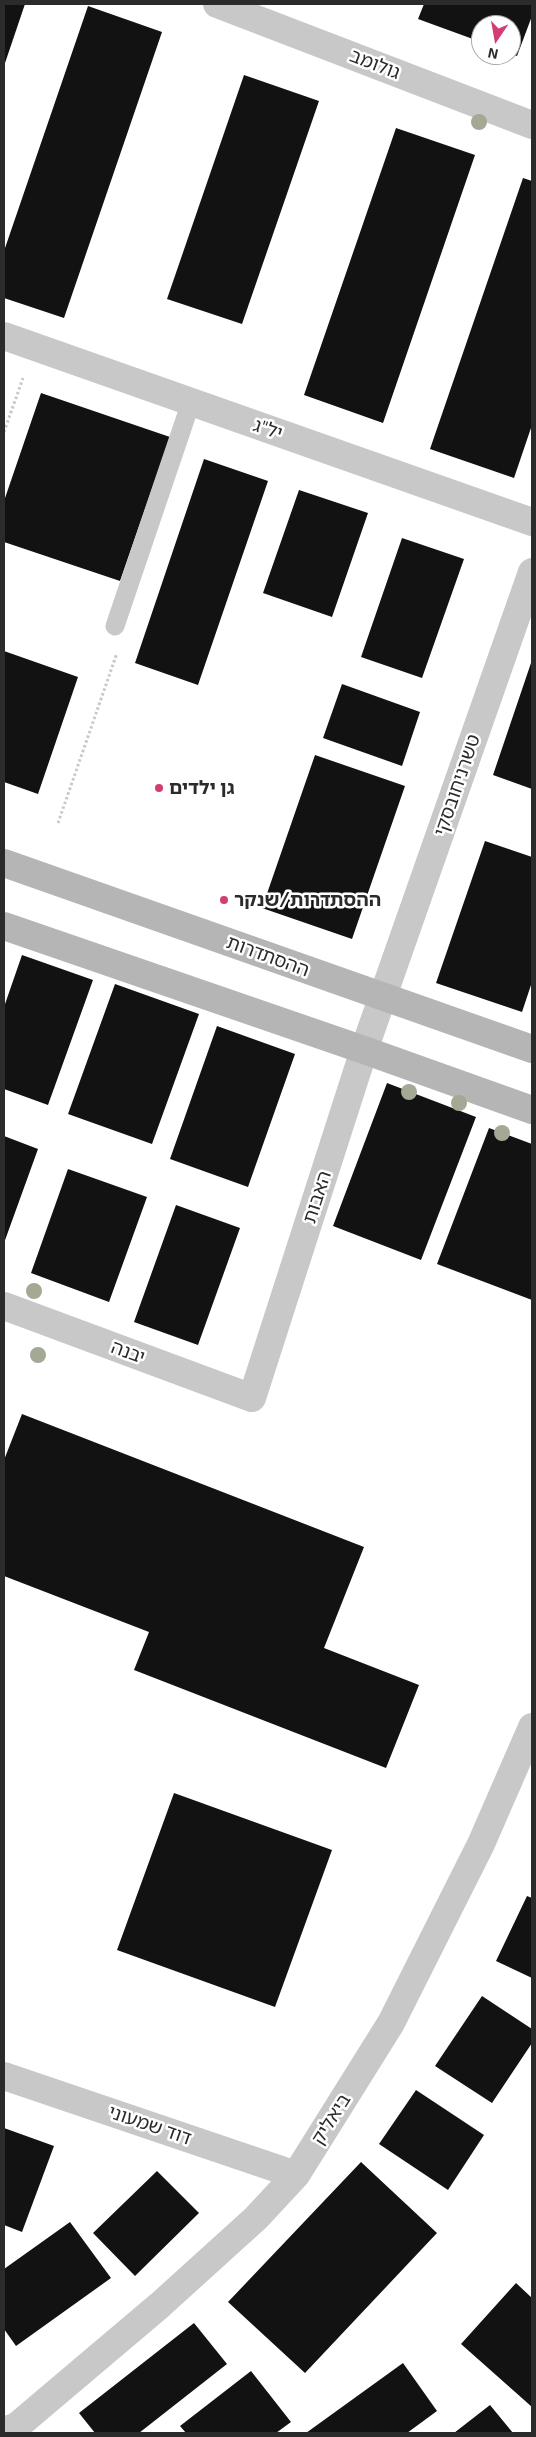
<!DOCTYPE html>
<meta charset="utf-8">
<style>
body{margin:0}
#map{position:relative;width:536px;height:2437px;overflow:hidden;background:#fff;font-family:"Exo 2",sans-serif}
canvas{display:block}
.frame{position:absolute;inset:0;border:5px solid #2b2b2b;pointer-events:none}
.north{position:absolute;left:471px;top:15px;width:50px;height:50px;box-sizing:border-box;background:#fff;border:1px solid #aaa;border-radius:50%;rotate:192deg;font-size:14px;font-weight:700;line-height:20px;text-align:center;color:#2b2b2b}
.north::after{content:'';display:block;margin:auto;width:18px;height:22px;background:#d43c75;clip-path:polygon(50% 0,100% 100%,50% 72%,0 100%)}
</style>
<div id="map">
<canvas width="536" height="2437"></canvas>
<div class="frame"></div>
<div class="north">N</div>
</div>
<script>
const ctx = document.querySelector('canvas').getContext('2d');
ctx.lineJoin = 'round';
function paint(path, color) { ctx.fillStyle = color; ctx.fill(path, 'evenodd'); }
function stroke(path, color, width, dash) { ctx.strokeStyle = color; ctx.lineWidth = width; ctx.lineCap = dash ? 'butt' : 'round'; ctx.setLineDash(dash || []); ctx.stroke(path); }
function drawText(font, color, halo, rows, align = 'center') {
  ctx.font = font + ' "Exo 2","Noto Sans Hebrew",sans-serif'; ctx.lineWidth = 5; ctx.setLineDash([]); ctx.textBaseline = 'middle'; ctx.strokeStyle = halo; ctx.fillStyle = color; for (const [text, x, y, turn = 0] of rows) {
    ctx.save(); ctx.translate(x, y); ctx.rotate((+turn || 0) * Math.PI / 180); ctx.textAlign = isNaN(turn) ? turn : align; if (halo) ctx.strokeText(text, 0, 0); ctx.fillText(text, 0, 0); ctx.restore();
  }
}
paint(new Path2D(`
 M 4,4 L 25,4 L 4,66 Z
 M 424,4 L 532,4 L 532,16 L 517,56 L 511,54 L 511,25 L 481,25 L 481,42 L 418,19 Z
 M 88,6 L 162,32 L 64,318 L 4,298 L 4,251 Z
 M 244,75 L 319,101 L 242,324 L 167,299 Z
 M 396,128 L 475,155 L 383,423 L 304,395 Z
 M 523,178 L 532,181 L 532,425 L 514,478 L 430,449 Z
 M 41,393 L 170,437 L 120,581 L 4,542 L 4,501 Z
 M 204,459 L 268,481 L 198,685 L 135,663 Z
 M 299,490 L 368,513 L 332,617 L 263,593 Z
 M 402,538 L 464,559 L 422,678 L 361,657 Z
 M 4,651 L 78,677 L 38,794 L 4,782 Z
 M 532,660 L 532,789 L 493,775 Z
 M 342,684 L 420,712 L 402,766 L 323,738 Z
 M 315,755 L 405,786 L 352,939 L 262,908 Z
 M 485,841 L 532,857 L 532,982 L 522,1012 L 436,983 Z
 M 22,955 L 93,980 L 48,1105 L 4,1089 L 4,1007 Z
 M 115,984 L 199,1014 L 152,1144 L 68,1114 Z
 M 217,1026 L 295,1054 L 248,1187 L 170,1159 Z
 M 387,1083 L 476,1117 L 421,1260 L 333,1226 Z
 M 489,1128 L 532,1144 L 532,1300 L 437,1264 Z
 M 4,1136 L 38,1149 L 4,1243 Z
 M 68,1169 L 147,1197 L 109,1302 L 31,1273 Z
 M 176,1205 L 240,1228 L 198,1345 L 134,1322 Z
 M 22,1414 L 364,1547 L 324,1648 L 419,1685 L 386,1768 L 134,1670 L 149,1632 L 4,1576 L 4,1460 Z
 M 174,1793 L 332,1850 L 275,2007 L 117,1950 Z
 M 527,1896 L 532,1898 L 532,1978 L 496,1961 Z
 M 482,1996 L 532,2029 L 532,2043 L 492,2103 L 435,2066 Z
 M 416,2090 L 484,2135 L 448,2190 L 379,2144 Z
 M 4,2128 L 54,2146 L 22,2232 L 4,2225 Z
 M 361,2162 L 437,2233 L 305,2373 L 228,2302 Z
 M 157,2171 L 199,2213 L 135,2276 L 93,2233 Z
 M 70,2222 L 111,2278 L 16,2346 L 4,2329 L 4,2269 Z
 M 516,2283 L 532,2298 L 532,2407 L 461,2344 Z
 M 194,2323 L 227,2364 L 139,2433 L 95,2433 L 79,2413 Z
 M 403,2363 L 437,2411 L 407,2433 L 306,2433 Z
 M 251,2371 L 291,2422 L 276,2433 L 186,2433 L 180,2426 Z
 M 490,2405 L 513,2433 L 454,2433 Z`), '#121212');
stroke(new Path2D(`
 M 4,432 L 23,378
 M 58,823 L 117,653`), '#c8c8c8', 3, [2.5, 2.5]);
stroke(new Path2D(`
 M 115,626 L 191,402`), '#c8c8c8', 19);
stroke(new Path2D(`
 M 217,4 L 532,125
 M 4,336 L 532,522
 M 4,1306 L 252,1398 L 364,1050 L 532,572
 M 4,2076 L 296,2175
 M 4,2431 L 17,2426 L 160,2305 L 256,2218 L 296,2175 L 391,2023 L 481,1844 L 532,1727`), '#c8c8c8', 28);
stroke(new Path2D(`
 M 4,863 L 532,1049
 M 4,926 L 364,1050 L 532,1110`), '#b5b5b5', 28);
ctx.fillStyle = '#a4a995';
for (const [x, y] of [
 [479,122],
 [409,1092],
 [459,1103],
 [502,1133],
 [34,1291],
 [38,1355]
]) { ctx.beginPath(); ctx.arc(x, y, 8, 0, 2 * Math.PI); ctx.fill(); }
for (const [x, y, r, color] of [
 [159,788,5,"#d43c75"],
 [224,900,5,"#d43c75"]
]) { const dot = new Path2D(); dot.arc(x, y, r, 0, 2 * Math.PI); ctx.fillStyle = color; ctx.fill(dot); stroke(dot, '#fff', 2); }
drawText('19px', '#2b2b2b', '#fff', [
 ["גולומב",375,64,21],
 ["יל\"ג",268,429,19],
 ["טשרניחובסקי",457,785,-71],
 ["ההסתדרות",268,956,20],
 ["האבות",317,1197,-72],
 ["יבנה",128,1352,20],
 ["ביאליק",331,2119,-58],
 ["דוד שמעוני",150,2125,19]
]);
drawText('bold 19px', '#2b2b2b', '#fff', [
 ["גן ילדים",169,788],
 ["ההסתדרות/שנקר",234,900]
], 'left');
</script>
